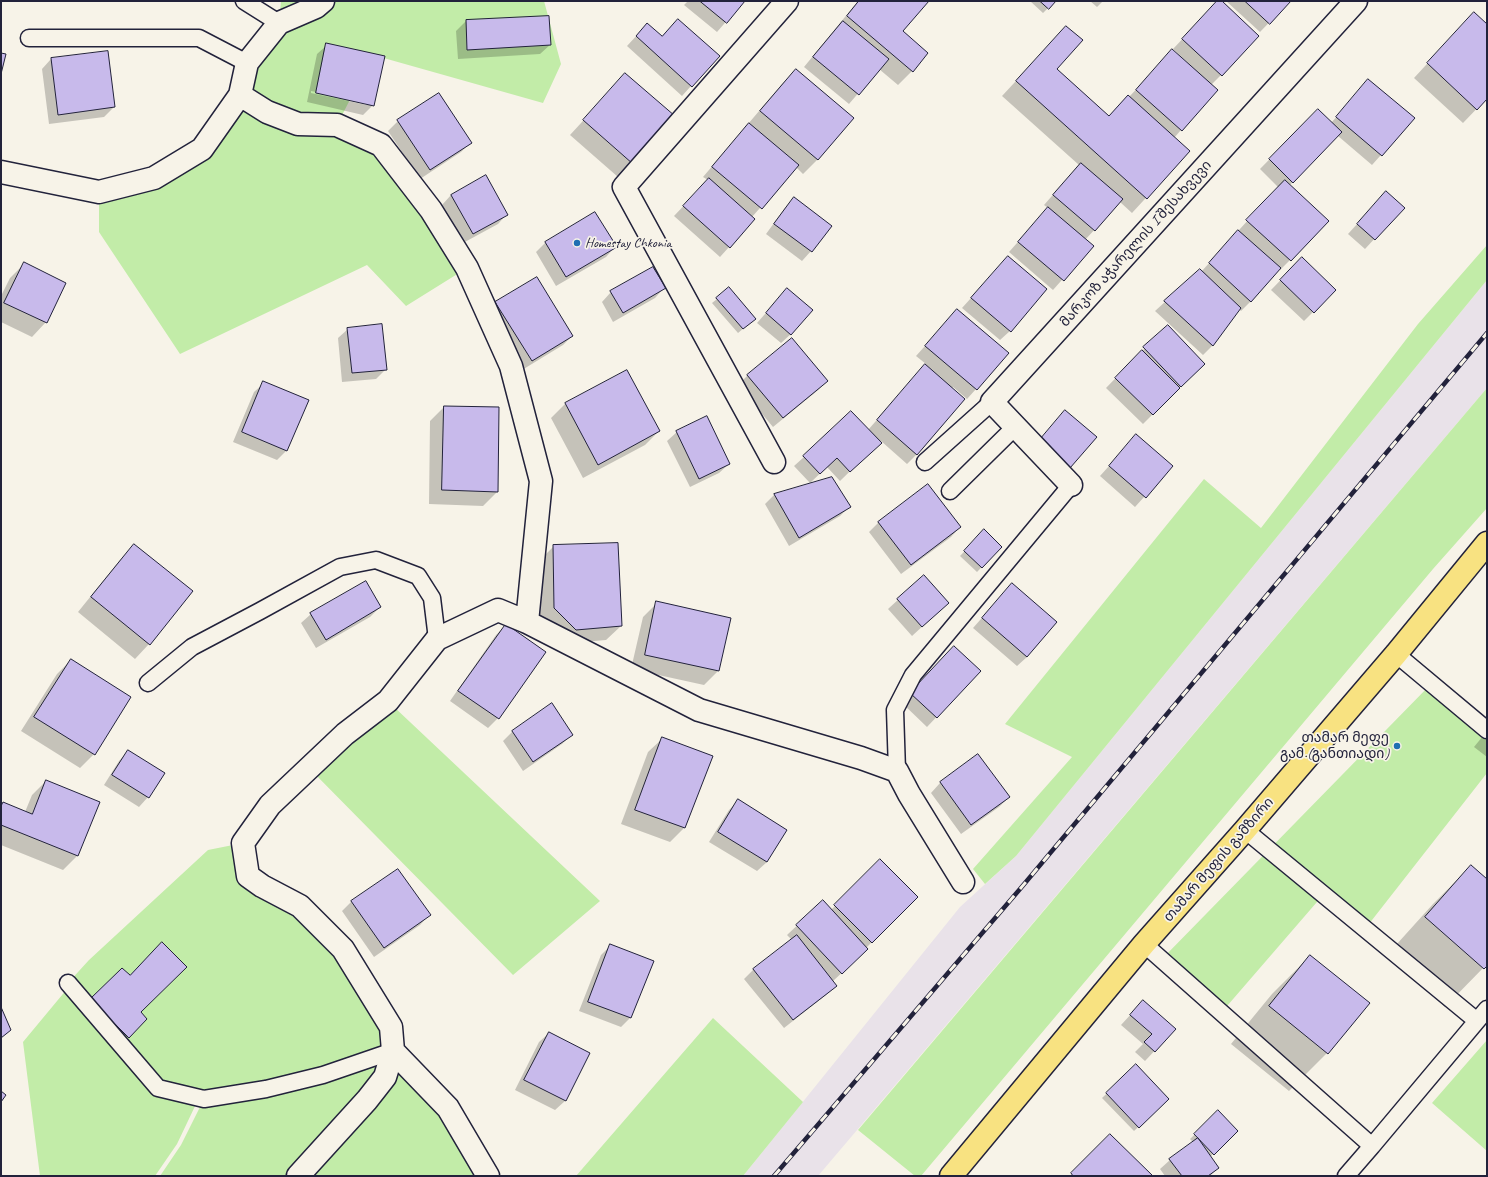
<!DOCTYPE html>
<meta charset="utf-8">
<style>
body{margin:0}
#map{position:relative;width:1488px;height:1177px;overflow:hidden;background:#f7f3e8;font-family:Caveat,sans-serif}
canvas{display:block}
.frame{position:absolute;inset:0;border:2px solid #22223b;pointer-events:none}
</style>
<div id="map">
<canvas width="1488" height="1177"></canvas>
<div class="frame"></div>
</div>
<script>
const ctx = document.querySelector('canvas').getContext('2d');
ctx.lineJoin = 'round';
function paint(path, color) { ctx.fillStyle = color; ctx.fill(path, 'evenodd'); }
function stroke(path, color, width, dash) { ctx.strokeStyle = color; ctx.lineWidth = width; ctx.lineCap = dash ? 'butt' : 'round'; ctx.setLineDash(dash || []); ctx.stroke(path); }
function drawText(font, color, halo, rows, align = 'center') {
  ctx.font = font + ' Caveat,"Noto Sans Georgian",sans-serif'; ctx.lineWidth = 3.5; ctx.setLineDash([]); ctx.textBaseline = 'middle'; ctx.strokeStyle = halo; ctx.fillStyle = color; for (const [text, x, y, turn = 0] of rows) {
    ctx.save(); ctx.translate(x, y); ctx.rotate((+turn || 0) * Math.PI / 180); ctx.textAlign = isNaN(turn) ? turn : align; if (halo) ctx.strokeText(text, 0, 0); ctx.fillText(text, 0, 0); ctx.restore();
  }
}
paint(new Path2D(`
 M 1487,280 L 1487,388 L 818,1176 L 743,1176 L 960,907 L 1016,856 Z`), '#e9e2e9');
paint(new Path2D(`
 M 281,1 L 544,1 L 561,64 L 543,103 L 373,55 L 337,125 L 381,145 L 467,268 L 406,306 L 367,265 L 180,354 L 99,232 L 99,192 L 202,149 L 279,23 Z
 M 1487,245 L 1487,280 L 1016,856 L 985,884 L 973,869 L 1072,757 L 1005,724 L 1204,479 L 1261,528 L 1418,324 Z
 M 1487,388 L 1487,508 L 1433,569 L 921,1176 L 915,1176 L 858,1130 Z
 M 1431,684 L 1487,730 L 1487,773 L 1365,929 L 1323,895 L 1221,1013 L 1161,960 Z
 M 393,706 L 600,901 L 513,975 L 309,768 Z
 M 243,843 L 248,876 L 343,949 L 393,1051 L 488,1176 L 160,1176 L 181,1145 L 204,1099 L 158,1088 L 68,983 L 89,960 L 208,850 Z
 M 67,989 L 155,1093 L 197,1102 L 177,1144 L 155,1176 L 40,1176 L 23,1042 Z
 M 713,1018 L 803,1102 L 743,1176 L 576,1176 Z
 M 1487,1040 L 1487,1151 L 1432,1103 Z`), '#c2eca8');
paint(new Path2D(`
 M 688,1 L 744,1 L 717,32 L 684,5 Z
 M 858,1 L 927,1 L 902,32 L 927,53 L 912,71 L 898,85 L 879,69 L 849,104 L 804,67 Z
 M 1030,1 L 1055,1 L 1043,13 Z
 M 1090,1 L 1103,1 L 1097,7 Z
 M 1218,1 L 1220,1 L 1221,75 L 1211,85 L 1181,130 L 1174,138 L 1189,151 L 1132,213 L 1120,202 L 1085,240 L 1092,246 L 1053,290 L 1009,252 L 1048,208 L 1044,205 L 1079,165 L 1002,96 L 1066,27 L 1055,69 L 1108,117 L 1129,97 L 1172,51 L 1191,68 L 1192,67 L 1173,49 Z
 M 1226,1 L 1290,1 L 1260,32 Z
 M 548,17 L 550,45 L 540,54 L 458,59 L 456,31 L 466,21 Z
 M 1487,26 L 1487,98 L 1463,123 L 1414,78 L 1460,28 Z
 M 638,34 L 691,86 L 682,96 L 627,46 Z
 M 327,45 L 373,105 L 363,115 L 307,102 L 317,54 ZM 311,91 L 367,103 L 367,105 L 311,93 Z
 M 107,52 L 114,107 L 104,117 L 49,124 L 42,69 L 51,59 Z
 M 796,70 L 853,118 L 817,160 L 803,174 L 796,167 L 752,217 L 729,247 L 720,257 L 674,216 L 708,180 L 703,177 L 782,84 Z
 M 626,74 L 632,163 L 618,177 L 570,135 Z
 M 1369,80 L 1414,118 L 1372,165 L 1338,136 L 1289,186 L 1327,221 L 1290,260 L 1280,270 L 1279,269 L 1251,301 L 1241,311 L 1239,309 L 1212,346 L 1203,355 L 1155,311 L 1200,270 L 1201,272 L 1278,187 L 1260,169 L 1308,120 L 1331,123 Z
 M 398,121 L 470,143 L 461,152 L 420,179 L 388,131 Z
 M 451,195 L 507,214 L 498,224 L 463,243 L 442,205 Z
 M 794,198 L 811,251 L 802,261 L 766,234 L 785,208 Z
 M 1377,202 L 1403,208 L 1365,249 L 1348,234 Z
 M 595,213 L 615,247 L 606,257 L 556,286 L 536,252 L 545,243 Z
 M 1008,257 L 1010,331 L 1000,340 L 962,308 Z
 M 1302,258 L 1335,290 L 1304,321 L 1271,290 Z
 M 24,264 L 46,322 L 32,337 L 1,322 L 1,296 L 10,278 Z
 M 664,288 L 655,298 L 613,322 L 602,302 L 611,292 Z
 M 787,289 L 791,334 L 781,343 L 757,323 Z
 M 717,299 L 750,323 L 738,333 L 712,303 Z
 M 496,303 L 572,336 L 563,345 L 522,370 L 487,313 Z
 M 957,310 L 976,389 L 967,399 L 953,387 L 917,454 L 907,464 L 881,441 L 840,481 L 827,467 L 810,483 L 794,466 L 804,457 L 868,430 L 926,364 L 916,356 Z
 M 1168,326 L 1194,373 L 1143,424 L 1106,388 L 1135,358 Z
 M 348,329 L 386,369 L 376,379 L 342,382 L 338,338 Z
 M 748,375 L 827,381 L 817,391 L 773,427 L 738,385 Z
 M 264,383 L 307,401 L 286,451 L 277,460 L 233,442 L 254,392 Z
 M 565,404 L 659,431 L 645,445 L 583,478 L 551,418 Z
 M 444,407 L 497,492 L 483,506 L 429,504 L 430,421 Z
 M 677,432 L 729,464 L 719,473 L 690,487 L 667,441 Z
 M 1136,436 L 1172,466 L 1135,507 L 1100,476 Z
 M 832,478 L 849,507 L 840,516 L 789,546 L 765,504 L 774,495 Z
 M 928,485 L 960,527 L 951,537 L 901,574 L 869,532 L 878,523 Z
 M 984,531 L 1001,547 L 977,572 L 960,556 Z
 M 134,545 L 192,592 L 149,644 L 135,659 L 78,612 L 120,560 Z
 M 554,546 L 621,626 L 606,640 L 561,644 L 540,622 L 540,560 Z
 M 924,576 L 948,603 L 912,636 L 888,609 Z
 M 1003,594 L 1027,657 L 1017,666 L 973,628 Z
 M 657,603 L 730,619 L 718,671 L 704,685 L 631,669 L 643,617 Z
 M 380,607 L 370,617 L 316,648 L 301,623 L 311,614 Z
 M 506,625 L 498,718 L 488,728 L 450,701 L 496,635 Z
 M 944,657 L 980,671 L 927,727 L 902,703 Z
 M 71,660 L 94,754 L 80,768 L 21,731 L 57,674 Z
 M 551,705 L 572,734 L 562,744 L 523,771 L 503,741 L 512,732 Z
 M 1487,731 L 1487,757 L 1474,747 Z
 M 663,738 L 711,756 L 684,828 L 670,842 L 621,824 L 648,752 Z
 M 128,751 L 148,797 L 139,807 L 104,785 L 119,761 Z
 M 978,756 L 1009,797 L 999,807 L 961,834 L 931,793 L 940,783 Z
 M 46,781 L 99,803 L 77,856 L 63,870 L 1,845 L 1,805 L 3,803 L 25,812 L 32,795 Z
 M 738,801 L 767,862 L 757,871 L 709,842 L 729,810 Z
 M 880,861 L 917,897 L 866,948 L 858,958 L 833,981 L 836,985 L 826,995 L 784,1028 L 744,979 L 754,969 L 792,940 L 787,935 L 823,901 L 831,910 Z
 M 1471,866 L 1487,880 L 1487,964 L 1445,1007 L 1387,955 L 1433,904 Z
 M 352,901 L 429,915 L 420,925 L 374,957 L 342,911 Z
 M 610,946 L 653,962 L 630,1018 L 621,1027 L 579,1011 L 601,955 Z
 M 1310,956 L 1327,1053 L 1289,1091 L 1231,1044 L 1272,994 Z
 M 1143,1001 L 1175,1029 L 1145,1061 L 1135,1052 L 1143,1044 L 1121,1025 Z
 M 82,1009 L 140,1013 L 146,1019 L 119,1046 Z
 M 549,1033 L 589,1054 L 565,1101 L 555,1110 L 515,1090 L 539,1042 Z
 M 1136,1066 L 1168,1099 L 1134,1131 L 1102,1098 Z
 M 1218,1112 L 1237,1131 L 1210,1157 L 1218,1168 L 1210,1176 L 1165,1176 L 1160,1169 L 1170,1160 L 1194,1143 L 1190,1139 Z`), '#0003');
const building = new Path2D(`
 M 700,1 L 745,1 L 727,23 Z
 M 859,1 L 929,1 L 903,31 L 928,53 L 913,72 L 847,16 Z
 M 1040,1 L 1056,1 L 1049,9 Z
 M 1217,1 L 1222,1 L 1259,36 L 1222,76 L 1182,39 Z
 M 1245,1 L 1291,1 L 1270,24 Z
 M 1474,12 L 1487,24 L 1487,99 L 1477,110 L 1427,63 Z
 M 549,16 L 551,45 L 467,50 L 466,20 Z
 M 678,19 L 720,56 L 692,87 L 636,36 L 647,23 L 662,36 Z
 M 843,21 L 889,59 L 859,95 L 813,57 Z
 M 1066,26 L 1083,40 L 1057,69 L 1109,116 L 1128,95 L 1190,151 L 1147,199 L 1016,81 Z
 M 326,43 L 385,56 L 374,106 L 316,93 Z
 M 1172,49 L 1218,90 L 1182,131 L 1136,90 Z
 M 108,51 L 115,107 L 58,115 L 51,58 Z
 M 1,53 L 6,54 L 1,74 Z
 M 796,69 L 854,118 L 818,160 L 760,111 Z
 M 625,73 L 675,116 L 633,164 L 583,120 Z
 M 1368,79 L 1415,118 L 1382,156 L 1336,117 Z
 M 439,93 L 472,143 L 430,170 L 397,120 Z
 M 1318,109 L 1342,132 L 1293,183 L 1269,159 Z
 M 749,123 L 799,165 L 762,209 L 712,167 Z
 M 1081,163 L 1123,199 L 1095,231 L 1053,195 Z
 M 486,175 L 508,215 L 473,234 L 451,195 Z
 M 709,178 L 755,219 L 730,248 L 683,206 Z
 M 1285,180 L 1329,221 L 1291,261 L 1246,220 Z
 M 1386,191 L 1405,208 L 1375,240 L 1357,224 Z
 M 794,197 L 832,226 L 812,252 L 774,224 Z
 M 1048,207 L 1094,246 L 1064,281 L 1018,242 Z
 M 595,212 L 617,247 L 566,277 L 545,242 Z
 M 1238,230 L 1281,268 L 1251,302 L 1209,263 Z
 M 1008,256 L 1047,289 L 1011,332 L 971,298 Z
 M 1302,257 L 1336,290 L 1314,313 L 1280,280 Z
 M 24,262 L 66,283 L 47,323 L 4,303 Z
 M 653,267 L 666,288 L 623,313 L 610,291 Z
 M 1200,269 L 1241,308 L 1213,346 L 1164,301 Z
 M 537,277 L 573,336 L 532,361 L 495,302 Z
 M 729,287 L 756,319 L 743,329 L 716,298 Z
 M 787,288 L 813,310 L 791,335 L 766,313 Z
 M 957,309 L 1009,353 L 977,390 L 925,346 Z
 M 382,324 L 387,370 L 352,373 L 347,328 Z
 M 1168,325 L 1205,364 L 1181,387 L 1143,347 Z
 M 792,338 L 828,381 L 783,418 L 747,375 Z
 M 1142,350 L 1180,388 L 1153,415 L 1115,378 Z
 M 925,364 L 965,399 L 917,455 L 877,420 Z
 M 627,370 L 660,431 L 598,465 L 565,403 Z
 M 263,381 L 309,400 L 287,451 L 242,432 Z
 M 444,406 L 499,407 L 498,492 L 442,490 Z
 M 1065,410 L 1097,437 L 1070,468 L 1038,442 Z
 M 851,411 L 882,443 L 850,472 L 837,458 L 820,474 L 803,456 Z
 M 707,416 L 730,464 L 699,479 L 676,431 Z
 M 1136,434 L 1173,466 L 1146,498 L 1109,466 Z
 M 832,477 L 851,507 L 799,538 L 774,494 Z
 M 928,484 L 961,527 L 911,565 L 878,522 Z
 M 984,529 L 1002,547 L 982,568 L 964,551 Z
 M 618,543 L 622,626 L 576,630 L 554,608 L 553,545 Z
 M 134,544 L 193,591 L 150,645 L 91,597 Z
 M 924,575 L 949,603 L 922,627 L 897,599 Z
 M 366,581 L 381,607 L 326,640 L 310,613 Z
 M 1012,583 L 1057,622 L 1027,657 L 982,618 Z
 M 656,601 L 731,618 L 719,671 L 645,655 Z
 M 506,624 L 546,652 L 499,719 L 458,691 Z
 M 954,646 L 981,671 L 937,718 L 910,693 Z
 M 71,659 L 131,697 L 95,755 L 34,717 Z
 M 552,703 L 573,735 L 533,762 L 512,731 Z
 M 662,737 L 713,756 L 685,828 L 635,810 Z
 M 128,750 L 165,773 L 149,798 L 112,775 Z
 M 978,754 L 1010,797 L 971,825 L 940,782 Z
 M 46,780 L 100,802 L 78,856 L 1,825 L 1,806 L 3,802 L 32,814 Z
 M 738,799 L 787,830 L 767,862 L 718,832 Z
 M 880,859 L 918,897 L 872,943 L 834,905 Z
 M 1471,865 L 1487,879 L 1487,966 L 1484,969 L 1425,917 Z
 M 398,869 L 431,915 L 384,948 L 351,901 Z
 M 823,900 L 868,949 L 842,974 L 796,925 Z
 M 797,935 L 837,986 L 793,1020 L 753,969 Z
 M 162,942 L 187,967 L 141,1012 L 147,1019 L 129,1038 L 90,999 L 122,968 L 130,975 Z
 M 610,944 L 654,961 L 631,1018 L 588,1002 Z
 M 1310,955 L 1370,1003 L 1328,1054 L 1269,1006 Z
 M 1143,1000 L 1176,1029 L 1155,1052 L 1144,1042 L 1152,1034 L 1130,1015 Z
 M 1,1007 L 11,1030 L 1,1038 Z
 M 549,1032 L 590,1053 L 566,1101 L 524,1080 Z
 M 1136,1064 L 1169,1099 L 1139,1128 L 1106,1093 Z
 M 1,1091 L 6,1095 L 1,1102 Z
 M 1218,1110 L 1238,1131 L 1214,1155 L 1194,1134 Z
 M 1110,1134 L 1153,1176 L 1073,1176 L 1071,1173 Z
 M 1198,1138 L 1219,1168 L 1208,1176 L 1182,1176 L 1169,1159 Z`);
paint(building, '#c8baeb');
stroke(building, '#22223b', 1);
const service = new Path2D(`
 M 244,1 L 279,23
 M 29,38 L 199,38 L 247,63
 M 925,462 L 992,402
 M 950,491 L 1015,427
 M 1396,654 L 1487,730
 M 148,683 L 192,647 L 260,611 L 340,567 L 376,560 L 418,576 L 432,598 L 437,639
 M 897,771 L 895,710 L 913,675 L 1071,485
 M 1245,830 L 1477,1021
 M 1144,944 L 1372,1146 L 1487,1009
 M 68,983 L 158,1088 L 204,1099 L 266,1089 L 323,1075 L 393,1051
 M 1346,1176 L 1372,1146`);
const minor = new Path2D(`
 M 323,1 L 316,7 L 279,23 L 247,63 L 240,95 L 267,112 L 298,124 L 337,125 L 381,145 L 431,210 L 467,268 L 511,366 L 541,481 L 527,622
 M 1,172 L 99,192 L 154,178 L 202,149 L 240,95
 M 774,462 L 624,187 L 787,1
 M 1071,485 L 992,402 L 1356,1
 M 393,1051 L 448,1108 L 488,1176
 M 298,1176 L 367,1100 L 385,1077 L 393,1051 L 391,1027 L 343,949 L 300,906 L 262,886 L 248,876 L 243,843 L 270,805 L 345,734 L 388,701 L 437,639 L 498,610 L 527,622 L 699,710 L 861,758 L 897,771 L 909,794 L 963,882`);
const primary = new Path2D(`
 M 951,1176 L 1144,944 L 1245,830 L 1396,654 L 1487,543`);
stroke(service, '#22223b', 19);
stroke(minor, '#22223b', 25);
stroke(primary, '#22223b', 25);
stroke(service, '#f7f3e8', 16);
stroke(minor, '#f7f3e8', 22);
stroke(primary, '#f8e281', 22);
const rail = new Path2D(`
 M 774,1176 L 1020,889 L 1487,333`);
stroke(rail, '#22223b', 4.5);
stroke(rail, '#f7f3e8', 3, [9]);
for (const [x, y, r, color] of [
 [577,243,4,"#1f6fb2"],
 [1397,746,4,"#1f6fb2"]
]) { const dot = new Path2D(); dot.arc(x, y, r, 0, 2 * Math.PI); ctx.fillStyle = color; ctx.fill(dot); stroke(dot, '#f7f3e8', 1.5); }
drawText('14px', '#22223b', '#f7f3e8', [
 ["Homestay Chkonia",585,243],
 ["თამარ მეფე",1389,738,"right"],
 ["გამ.(განთიადი)",1389,754,"right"]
], 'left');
drawText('14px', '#22223b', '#f7f3e8', [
 ["მარკოზ აჭარელის I შესახვევი",1136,244,-48],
 ["თამარ მეფის გამზირი",1219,860,-49]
]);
</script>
